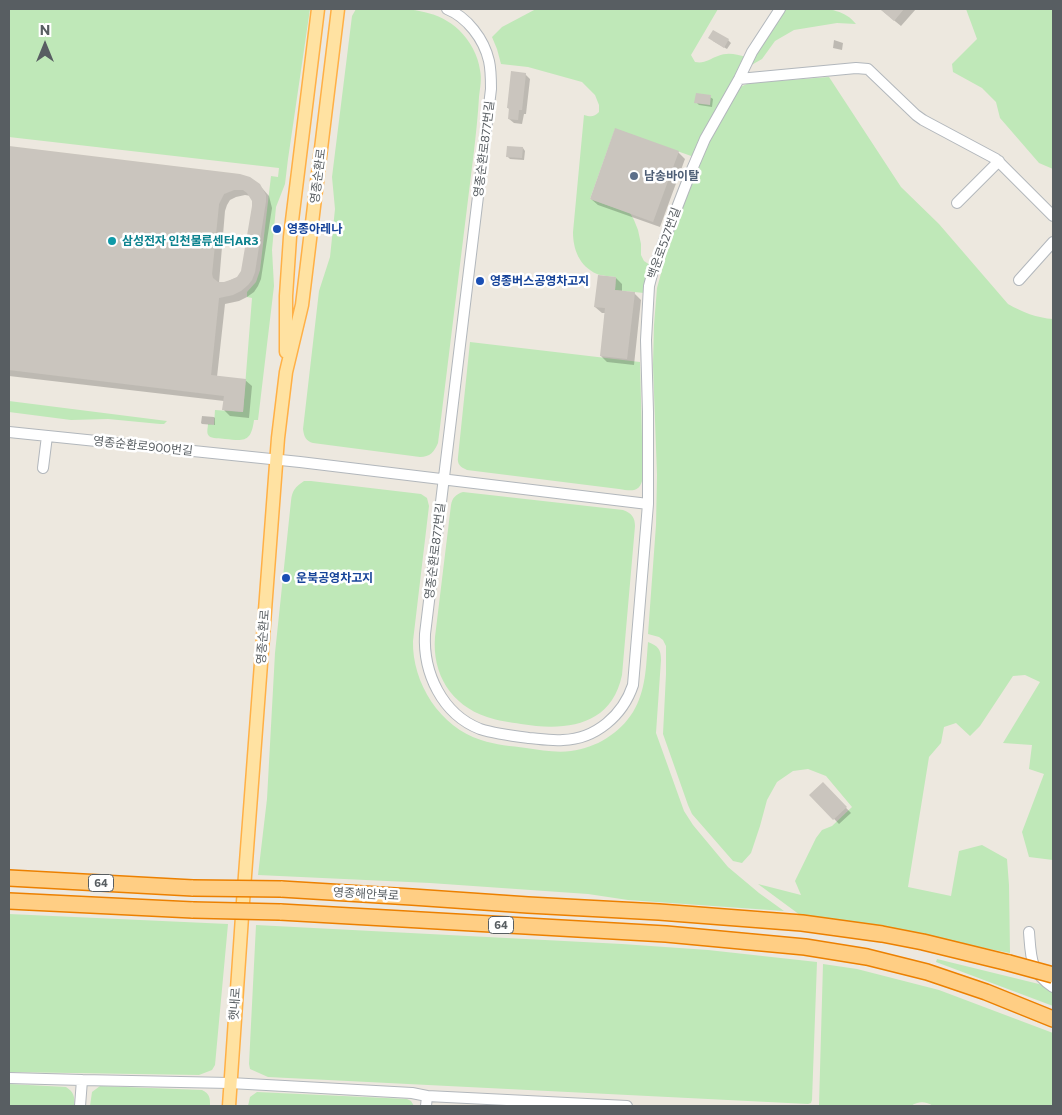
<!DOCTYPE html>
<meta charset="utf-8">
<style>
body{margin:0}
#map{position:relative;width:1062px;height:1115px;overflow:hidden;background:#ede8df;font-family:Commissioner,sans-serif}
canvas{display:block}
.frame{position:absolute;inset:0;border:10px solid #585e62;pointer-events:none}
.north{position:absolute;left:20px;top:20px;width:50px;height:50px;-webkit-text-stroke:4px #fff;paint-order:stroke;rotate:0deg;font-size:14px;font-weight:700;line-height:20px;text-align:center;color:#585e62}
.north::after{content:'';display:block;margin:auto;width:18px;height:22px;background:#585e62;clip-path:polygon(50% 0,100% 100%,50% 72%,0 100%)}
</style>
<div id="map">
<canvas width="1062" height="1115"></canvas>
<div class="frame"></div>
<div class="north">N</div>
</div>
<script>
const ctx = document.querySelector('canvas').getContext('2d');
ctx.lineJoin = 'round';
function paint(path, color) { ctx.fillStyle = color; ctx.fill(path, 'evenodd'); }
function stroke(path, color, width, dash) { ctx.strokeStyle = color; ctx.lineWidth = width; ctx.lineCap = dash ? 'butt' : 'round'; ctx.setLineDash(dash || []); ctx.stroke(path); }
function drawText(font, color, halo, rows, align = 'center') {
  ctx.font = font + ' Commissioner,"Noto Sans KR",sans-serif'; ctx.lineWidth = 5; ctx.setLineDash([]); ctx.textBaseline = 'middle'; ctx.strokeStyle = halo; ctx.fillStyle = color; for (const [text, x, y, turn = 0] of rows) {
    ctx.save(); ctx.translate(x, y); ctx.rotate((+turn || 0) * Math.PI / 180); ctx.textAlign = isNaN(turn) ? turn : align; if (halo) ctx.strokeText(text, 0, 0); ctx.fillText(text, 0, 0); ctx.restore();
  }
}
paint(new Path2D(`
 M 9,9 L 310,9 L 288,159 L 285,184 L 276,207 L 272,250 L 274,286 L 258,420 L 254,420 C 251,442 245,441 225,439 C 220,438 212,439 209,436 C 206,433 208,428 208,424 L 214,425 L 215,410 L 243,412 L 252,298 L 247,297 L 247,292 L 256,282 L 260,270 L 271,176 L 278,177 L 279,168 L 9,137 Z
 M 356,9 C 392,9 431,4 459,30 C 470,41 478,55 480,70 C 482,79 480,88 479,97 C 478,115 476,133 474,151 L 438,443 C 434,452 430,457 420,457 L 313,443 C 306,441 304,437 303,429 L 319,291 L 330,257 L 335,209 L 332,177 L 352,16 Z
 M 536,9 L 718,9 L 691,55 L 695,62 C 705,64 709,59 718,56 C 727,52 736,54 746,57 L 694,157 L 615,129 L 590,199 L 630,213 L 634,220 L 638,230 L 641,244 L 641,255 L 644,261 L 650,265 L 644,293 L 615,290 L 616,277 C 610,276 602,276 597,274 C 579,266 573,249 573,232 L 584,115 C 591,117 594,117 599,112 L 599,105 L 595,95 L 582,82 L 528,67 L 501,64 L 497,49 L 492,37 L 502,27 Z
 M 784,9 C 808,9 840,3 856,24 L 837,23 L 794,30 L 775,41 L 762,59 L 748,67 Z
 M 966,9 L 1053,9 L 1053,169 L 1039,163 L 1000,118 L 996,102 L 982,88 L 953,72 L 952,64 L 977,39 Z
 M 829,77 L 901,187 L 939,224 L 1008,304 C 1022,312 1037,318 1053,319 L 1053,860 L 1029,857 L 1022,832 L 1044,774 L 1029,769 L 1032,745 L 1003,743 L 1040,682 L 1025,675 L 1013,676 L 980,726 L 970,736 L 956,723 L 944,727 L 941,743 L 929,757 L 908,887 L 951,896 L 959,851 L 982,845 L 1007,859 L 1009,885 L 1010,953 L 830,919 L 800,915 L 758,884 L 801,895 L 795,881 L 816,838 L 822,830 L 832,826 L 852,807 L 826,776 L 808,769 L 793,771 L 777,782 L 767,800 L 760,826 L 751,853 L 742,863 L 733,861 L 692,814 L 688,805 L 663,734 L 666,674 L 666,646 L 663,640 L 659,637 L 648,634 L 656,525 L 657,475 L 653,365 L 654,325 L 657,288 L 665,259 L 677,222 L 708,142 L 738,88 L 749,83 Z
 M 470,342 L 640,362 L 643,476 C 641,493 632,491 619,489 L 467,470 C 460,467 457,464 458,457 Z
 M 9,401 L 167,421 L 164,424 L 160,424 L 108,419 L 71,420 L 9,412 Z
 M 304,481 L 311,481 L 421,494 L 427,498 L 429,506 L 413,641 C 412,683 440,727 481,740 C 496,745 511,746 526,748 C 541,750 556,753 571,751 C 596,748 620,733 633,712 C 646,691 646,666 648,642 C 658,646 661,649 661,660 L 656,733 L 684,811 L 693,825 L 728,867 L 759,893 L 784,911 L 628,900 L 588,894 L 430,883 L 258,875 L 267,799 L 275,653 L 291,501 C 292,491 295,487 304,481 Z
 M 463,492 L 623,510 C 632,513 635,518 635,526 L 622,675 C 611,727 565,731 521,724 C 510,722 498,721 487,717 C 451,705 432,674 435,637 L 451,505 C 452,498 456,494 463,492 Z
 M 9,914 L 228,924 L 215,1065 L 212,1070 L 199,1075 L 9,1072 Z
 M 256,925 L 622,944 L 708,950 L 817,962 L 812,1100 L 811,1103 L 808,1104 L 268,1077 L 250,1069 L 249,1064 Z
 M 937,959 L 1047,986 L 1053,990 L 1053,1006 L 936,962 Z
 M 823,964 L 857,969 L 939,990 L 1053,1033 L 1053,1106 L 933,1106 C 926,1101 918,1101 911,1106 L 819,1105 Z
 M 9,1084 L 66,1087 C 74,1092 75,1097 74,1106 L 9,1106 Z
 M 100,1086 L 202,1090 C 210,1094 210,1098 210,1106 L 90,1106 L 92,1092 Z
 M 257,1092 L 407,1099 L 411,1101 L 414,1106 L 248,1106 L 250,1097 Z`), '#bfe8b8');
paint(new Path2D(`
 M 880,9 L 916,9 L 901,26 Z
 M 728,40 L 731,43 L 727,49 L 713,41 Z
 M 834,40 L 843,43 L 842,50 L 833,48 Z
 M 525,74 L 530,79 L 526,114 L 524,114 L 522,124 L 514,123 L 509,119 L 510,110 L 508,108 Z
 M 710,97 L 713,99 L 712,107 L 699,105 L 696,102 Z
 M 9,147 L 239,175 L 262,188 L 269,196 L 272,208 L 261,279 L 258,286 L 254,292 L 247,297 L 239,301 L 225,304 L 217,377 L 245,380 L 252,386 L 249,418 L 230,416 L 224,410 L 224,401 L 9,376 ZM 245,195 L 251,196 L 254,206 L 242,271 L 238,277 L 224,283 L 219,283 L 225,211 L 227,205 L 230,200 L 236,197 Z
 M 523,148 L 525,151 L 524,160 L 510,159 L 507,156 Z
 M 678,152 L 685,159 L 660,227 L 598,205 L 591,199 Z
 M 616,278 L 622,284 L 622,292 L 634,293 L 641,300 L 634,365 L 607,362 L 601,356 L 605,313 L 602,313 L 595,307 Z
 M 202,416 L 214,417 L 215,418 L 215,425 L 202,424 L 201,423 Z
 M 823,784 L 851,813 L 839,824 L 811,795 Z`), '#0003');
paint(new Path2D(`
 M 880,9 L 904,9 L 894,21 Z
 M 713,30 L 729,39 L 724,48 L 708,38 Z
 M 511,71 L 526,73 L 522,110 L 519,110 L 518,120 L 508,119 L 509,108 L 507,108 Z
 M 696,93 L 711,95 L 710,105 L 694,103 Z
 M 615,128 L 679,151 L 653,222 L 590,199 Z
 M 9,146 L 240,174 L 250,177 L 260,184 L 266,195 L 266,201 L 255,272 L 252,280 L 248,285 L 241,291 L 233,295 L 219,298 L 211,375 L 246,379 L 243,412 L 222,410 L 224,396 L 9,370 ZM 234,190 L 243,190 L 247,193 L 252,201 L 252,206 L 241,271 L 237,277 L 230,280 L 224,282 L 218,282 L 213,278 L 212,274 L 219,204 L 224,194 Z
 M 507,146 L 523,147 L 522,158 L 506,157 Z
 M 598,275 L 616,277 L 615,290 L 635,292 L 627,359 L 600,356 L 605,308 L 594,307 Z
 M 823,782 L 847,807 L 833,820 L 809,795 Z`), '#cac5be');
const minor = new Path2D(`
 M 447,9 C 467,17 484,39 489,61 C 491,70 491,80 491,89 L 425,634 C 423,673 442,714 480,729 C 496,734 513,736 529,738 C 540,739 552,741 563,740 C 596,739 623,715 633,685 L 648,504 L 648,412 L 646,340 L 649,286 L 654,267 L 690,174 L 705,139 L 739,79 L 752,52 L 780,9
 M 739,79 L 856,68 L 868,69 L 916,115 L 923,120 L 996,159 L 1053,216
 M 957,203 L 999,161
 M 1019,280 L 1053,242
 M 9,432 L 300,462 L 648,504
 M 43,468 L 47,436
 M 1029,932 C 1031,958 1030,972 1053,987
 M 9,1078 L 82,1080 L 80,1106
 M 82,1080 L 230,1083 L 412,1093 L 427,1096
 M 426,1106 L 427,1096 L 627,1106`);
const major = new Path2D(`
 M 286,352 L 286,296 L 290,237 L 318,9
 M 229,1106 L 243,902 L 278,438 L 286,372 L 302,305 L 338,9`);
const highway = new Path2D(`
 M 9,878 L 193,888
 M 281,889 L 412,897 L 528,905 L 659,912 L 802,923 L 882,934 L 923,942 L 1009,963
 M 9,901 L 193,910
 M 280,912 L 666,934 L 805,947 L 867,957 L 927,972 L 986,992 L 1053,1019`);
stroke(minor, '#b2b7bc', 12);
stroke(major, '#ffb046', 15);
stroke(highway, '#ec8000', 18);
stroke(minor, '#fff', 10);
stroke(major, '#ffe2a2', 12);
stroke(highway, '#ffce84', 15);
const highwayBridge = new Path2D(`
 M 193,888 L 281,889
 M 193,910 L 280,912
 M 1009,963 L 1053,975`);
stroke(highwayBridge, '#ec8000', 18, []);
stroke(highwayBridge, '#ffce84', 15);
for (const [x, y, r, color] of [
 [634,176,5,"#5c6f8a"],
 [277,229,5,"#1a4fb4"],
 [112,241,5,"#0f9aa8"],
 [480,281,5,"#1a4fb4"],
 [286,578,5,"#1a4fb4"]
]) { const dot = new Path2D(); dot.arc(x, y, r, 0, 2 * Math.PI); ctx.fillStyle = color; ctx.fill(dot); stroke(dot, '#fff', 2); }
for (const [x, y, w] of [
 [101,883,25],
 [501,925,25]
]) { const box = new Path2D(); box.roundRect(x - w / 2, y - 8.5, w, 17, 4); ctx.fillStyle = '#fff'; ctx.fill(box); stroke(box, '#585e62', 1); }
drawText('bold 11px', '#585e62', null, [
 ["64",101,883],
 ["64",501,925]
]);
drawText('12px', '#585e62', '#fff', [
 ["영종순환로877번길",484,149,-83],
 ["영종순환로",318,176,-83],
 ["백운로527번길",664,243,-70],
 ["영종순환로900번길",143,446,6],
 ["영종순환로877번길",435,551,-83],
 ["영종순환로",263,637,-86],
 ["영종해안북로",366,894,3],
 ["햇내로",235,1004,-86]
]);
drawText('bold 12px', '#4e5e75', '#fff', [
 ["남송바이탈",644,176]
], 'left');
drawText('bold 12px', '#164399', '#fff', [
 ["영종아레나",287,229],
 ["영종버스공영차고지",490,281],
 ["운북공영차고지",296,578]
], 'left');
drawText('bold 12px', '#0d838f', '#fff', [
 ["삼성전자 인천물류센터AR3",122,241]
], 'left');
</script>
